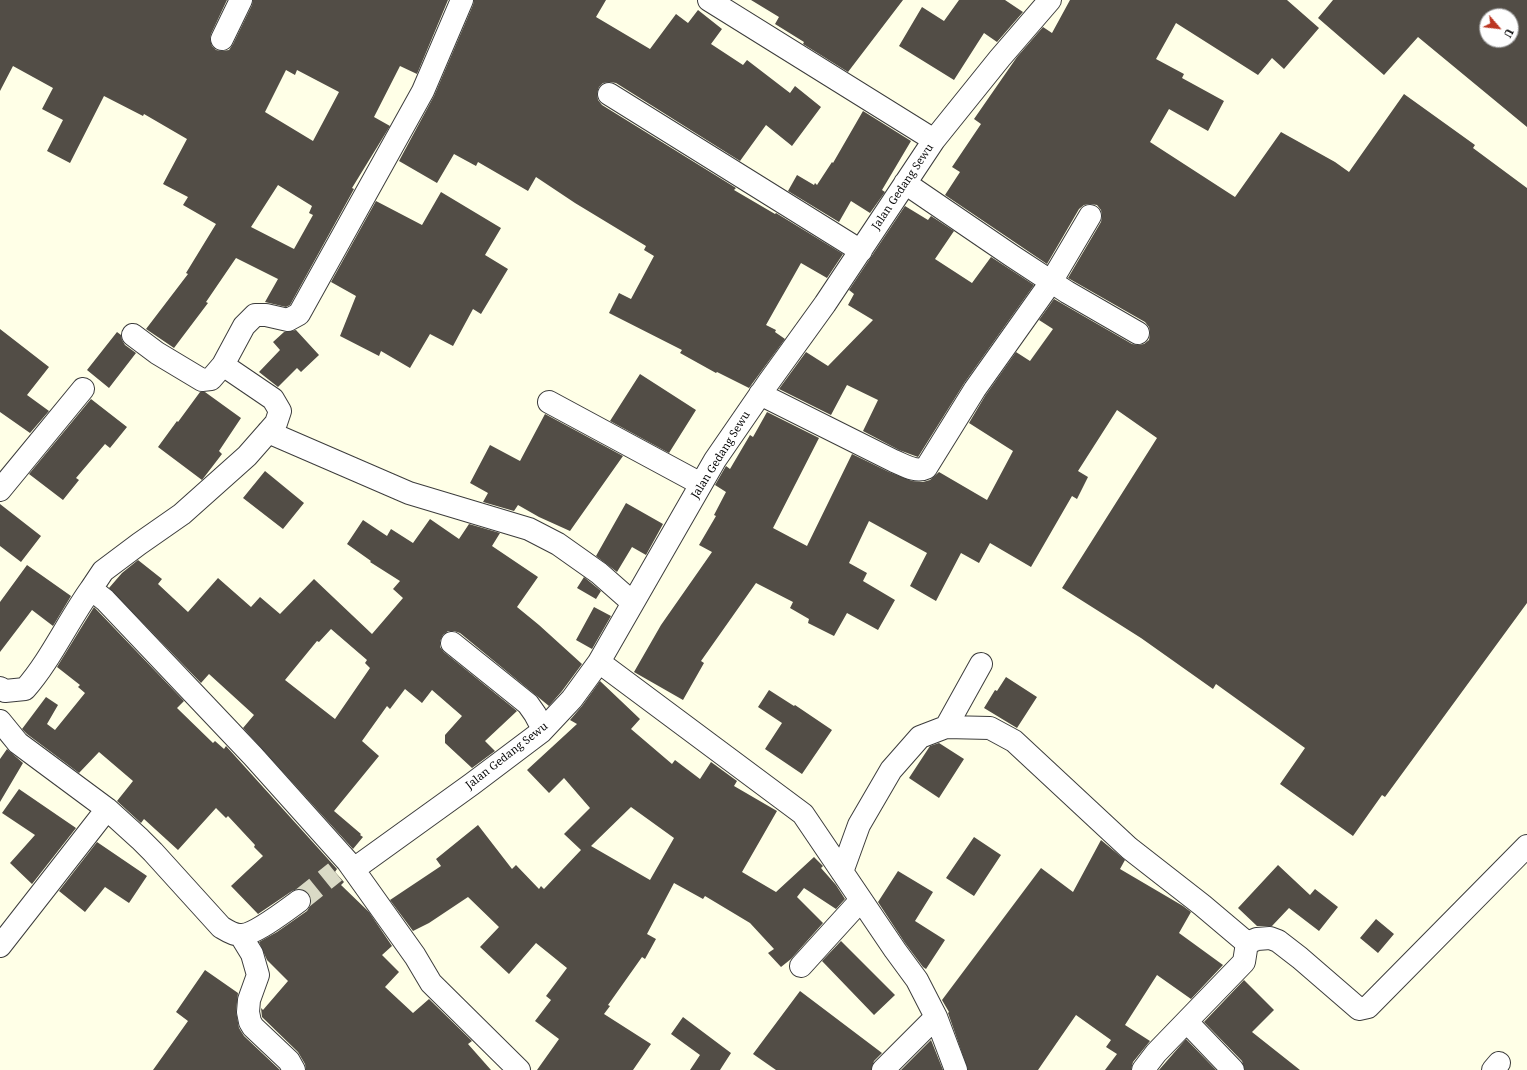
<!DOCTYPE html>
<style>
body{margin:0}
#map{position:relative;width:1527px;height:1070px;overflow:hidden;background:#ffffe7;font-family:"Noto Serif",serif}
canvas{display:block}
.north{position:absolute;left:1479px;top:8px;width:40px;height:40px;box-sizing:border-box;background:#fff;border:1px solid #9d9d9d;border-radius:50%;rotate:118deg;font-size:11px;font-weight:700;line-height:16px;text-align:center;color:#0a0a0a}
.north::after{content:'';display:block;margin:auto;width:14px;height:18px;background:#bb3521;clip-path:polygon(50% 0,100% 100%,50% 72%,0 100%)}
</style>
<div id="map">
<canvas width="1527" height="1070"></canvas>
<div class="north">U</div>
</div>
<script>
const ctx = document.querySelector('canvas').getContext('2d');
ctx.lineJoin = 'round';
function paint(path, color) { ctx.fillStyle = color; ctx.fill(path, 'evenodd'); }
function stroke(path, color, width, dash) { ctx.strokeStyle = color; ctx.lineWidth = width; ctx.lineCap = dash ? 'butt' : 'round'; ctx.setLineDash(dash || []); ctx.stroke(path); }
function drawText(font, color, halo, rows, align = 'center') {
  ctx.font = font + ' "Noto Serif",serif'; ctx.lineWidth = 4; ctx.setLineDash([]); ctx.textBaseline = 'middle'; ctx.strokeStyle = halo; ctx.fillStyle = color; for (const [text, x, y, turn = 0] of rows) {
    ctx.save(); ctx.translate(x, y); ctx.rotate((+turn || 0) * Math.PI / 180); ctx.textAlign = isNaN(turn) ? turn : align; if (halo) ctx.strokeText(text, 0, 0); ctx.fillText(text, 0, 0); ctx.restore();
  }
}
paint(new Path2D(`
 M 0,0 L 227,0 L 211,34 L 210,39 L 212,46 L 216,50 L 222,51 L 229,50 L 233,44 L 252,5 L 253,0 L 448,0 L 417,74 L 400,66 L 374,117 L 390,126 L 352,188 L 354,189 L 290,305 L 286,307 L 265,302 L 278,279 L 236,258 L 206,302 L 208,303 L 174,348 L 146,329 L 188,274 L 186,273 L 216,224 L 183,205 L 188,197 L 163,184 L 187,139 L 144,114 L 143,116 L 104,96 L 70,163 L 47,151 L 63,120 L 42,109 L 53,88 L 13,66 L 0,91 ZM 286,70 L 295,75 L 297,70 L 339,92 L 313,141 L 265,112 ZM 278,185 L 312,206 L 309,213 L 313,215 L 294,249 L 251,227 Z
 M 474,0 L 606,0 L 596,17 L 650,49 L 676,14 L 688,23 L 698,10 L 722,29 L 711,44 L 743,65 L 747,60 L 790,93 L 795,86 L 821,107 L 792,146 L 766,125 L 740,161 L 616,83 L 610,82 L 603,83 L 599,87 L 597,93 L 598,100 L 602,105 L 736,188 L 734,190 L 775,214 L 776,213 L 843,254 L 827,278 L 801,263 L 766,325 L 776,330 L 775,332 L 785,339 L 749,388 L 717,372 L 716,373 L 680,353 L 682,350 L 609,313 L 619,293 L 631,299 L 654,256 L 644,250 L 646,246 L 575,203 L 536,177 L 528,191 L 478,162 L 476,166 L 454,154 L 437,183 L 399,161 L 434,96 L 473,5 Z
 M 751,0 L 903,0 L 848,72 L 803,44 L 804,42 L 775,24 L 779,17 Z
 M 959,0 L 1005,0 L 1023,12 L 997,42 L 984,33 L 954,80 L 899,46 L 922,7 L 944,21 Z
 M 1070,0 L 1287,0 L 1319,28 L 1284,69 L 1272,58 L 1258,75 L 1176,23 L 1156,59 L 1184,74 L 1182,78 L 1224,101 L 1208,131 L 1169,109 L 1150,142 L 1235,197 L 1281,132 L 1335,162 L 1349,172 L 1404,94 L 1475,145 L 1473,148 L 1527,188 L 1527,603 L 1385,797 L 1382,795 L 1353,836 L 1280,784 L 1305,748 L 1216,684 L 1213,689 L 1141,638 L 1062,588 L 1157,438 L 1117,410 L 1078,471 L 1088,477 L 1077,499 L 1072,496 L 1031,567 L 990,543 L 979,563 L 961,553 L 936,601 L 910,586 L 927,553 L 869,521 L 849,563 L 867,573 L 863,581 L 895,600 L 878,630 L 847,613 L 834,636 L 808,623 L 809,619 L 790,608 L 793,602 L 756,583 L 701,661 L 704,663 L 683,700 L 634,672 L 661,625 L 712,552 L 699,545 L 716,516 L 714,515 L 726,492 L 715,485 L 726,466 L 730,469 L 750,435 L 753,437 L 767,412 L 819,438 L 773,528 L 807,546 L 852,454 L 889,472 L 912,481 L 923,482 L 930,480 L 939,472 L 987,500 L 1013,451 L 969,423 L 985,396 L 1016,352 L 1030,361 L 1053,329 L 1039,320 L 1054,299 L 1132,344 L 1138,345 L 1144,344 L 1149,340 L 1150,333 L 1149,327 L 1145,322 L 1068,278 L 1101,222 L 1102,216 L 1101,210 L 1097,205 L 1090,204 L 1084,205 L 1079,209 L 1047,264 L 945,195 L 960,172 L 952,167 L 981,124 L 974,119 L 1017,57 L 1043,27 L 1052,33 Z
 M 1333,0 L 1527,0 L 1527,127 L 1418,37 L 1384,75 L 1318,18 ZM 1487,16 L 1511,16 L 1511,40 L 1487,40 Z
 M 863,111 L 911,141 L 882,190 L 885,192 L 870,213 L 851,201 L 839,222 L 788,191 L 797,175 L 814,185 L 815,183 L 817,185 L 832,162 L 833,163 Z
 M 441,192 L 501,228 L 485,255 L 508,269 L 481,314 L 473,309 L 453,346 L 430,334 L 410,368 L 381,351 L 379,356 L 340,336 L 356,296 L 331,282 L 376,201 L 422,225 Z
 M 905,206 L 928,220 L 931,216 L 954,231 L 935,259 L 972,283 L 991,257 L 1034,285 L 965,382 L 918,457 L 899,450 L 863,431 L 878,400 L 847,385 L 831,415 L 779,389 L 806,352 L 828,366 L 873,320 L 848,305 L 854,294 L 849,290 Z
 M 0,329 L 49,367 L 27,395 L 49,411 L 30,433 L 0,412 Z
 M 296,330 L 319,355 L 301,372 L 297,368 L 278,387 L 259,372 L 280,350 L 273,342 L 284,332 Z
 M 117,332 L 121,335 L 122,340 L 125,345 L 136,353 L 109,388 L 87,370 Z
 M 640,374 L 696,410 L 669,453 L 610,421 Z
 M 200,392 L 205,392 L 241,418 L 219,451 L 222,454 L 202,480 L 158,447 L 177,421 L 178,422 Z
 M 91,399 L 127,427 L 110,448 L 105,444 L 76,478 L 79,480 L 63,500 L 29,474 Z
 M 545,414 L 623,456 L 570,531 L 539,517 L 518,505 L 514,511 L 483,502 L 488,493 L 470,483 L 490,445 L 520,461 Z
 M 265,471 L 304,503 L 283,529 L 243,498 Z
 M 626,503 L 663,524 L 646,555 L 632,547 L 617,572 L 596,556 Z
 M 0,504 L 41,536 L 21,562 L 0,546 Z
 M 430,519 L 459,539 L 469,524 L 500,533 L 492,546 L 538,577 L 517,607 L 539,625 L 582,664 L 562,691 L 549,706 L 460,633 L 454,631 L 448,631 L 443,635 L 440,641 L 440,647 L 444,652 L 517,711 L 485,741 L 495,751 L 472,768 L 445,743 L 445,735 L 462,716 L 432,690 L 422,703 L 405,689 L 390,709 L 387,706 L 362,741 L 379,756 L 334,811 L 361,834 L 360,835 L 363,837 L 353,849 L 243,728 L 254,715 L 209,674 L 201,683 L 109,588 L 122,573 L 138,560 L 162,579 L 158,584 L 188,612 L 218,578 L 251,607 L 260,597 L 280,614 L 314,579 L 372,634 L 403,598 L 393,589 L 400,581 L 370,562 L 371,561 L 347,544 L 363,520 L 387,536 L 391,529 L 413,543 ZM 331,629 L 367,660 L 365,663 L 370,668 L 335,719 L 285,680 L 317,641 L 319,642 Z
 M 27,565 L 71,596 L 53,626 L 32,610 L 0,652 L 0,602 Z
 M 584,577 L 601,591 L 596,599 L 577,588 Z
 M 94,607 L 184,701 L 177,708 L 213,743 L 215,741 L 224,749 L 226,746 L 337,869 L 335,872 L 344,882 L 341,885 L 369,912 L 392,946 L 382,955 L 399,972 L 385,987 L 413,1013 L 429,999 L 472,1041 L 468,1044 L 491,1070 L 306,1070 L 305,1064 L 298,1052 L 262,1017 L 261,1008 L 263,1010 L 288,981 L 267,960 L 259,942 L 277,932 L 307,911 L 310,906 L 311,900 L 309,893 L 304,890 L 298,889 L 292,891 L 258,914 L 231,886 L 263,856 L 254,847 L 255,845 L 228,816 L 226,818 L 216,808 L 178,850 L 144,819 L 141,823 L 117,801 L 133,781 L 99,752 L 79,773 L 27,734 L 22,729 L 46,697 L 58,705 L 47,724 L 55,730 L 85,693 L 78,687 L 80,685 L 57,667 Z
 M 594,607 L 611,616 L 592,649 L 576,640 Z
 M 1006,677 L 1037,697 L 1017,728 L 984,708 L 995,690 L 997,691 Z
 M 600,681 L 640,719 L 631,729 L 672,764 L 675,760 L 700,779 L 711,762 L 737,781 L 734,786 L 777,811 L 742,872 L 776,892 L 814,857 L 823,866 L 821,868 L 836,885 L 845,899 L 836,909 L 804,888 L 797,897 L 823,923 L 791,959 L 781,967 L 768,953 L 774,949 L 750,923 L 705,896 L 703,899 L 674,883 L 647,934 L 656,939 L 645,959 L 642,957 L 608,1005 L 610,1006 L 604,1014 L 651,1044 L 633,1070 L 537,1070 L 559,1039 L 535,1021 L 551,1000 L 546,996 L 567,968 L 536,943 L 509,974 L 480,947 L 499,927 L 468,897 L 429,923 L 413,931 L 390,900 L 441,866 L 436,859 L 478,825 L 512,869 L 516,865 L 539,889 L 541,886 L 544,889 L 581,850 L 564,834 L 590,808 L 564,778 L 549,793 L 527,770 L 577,724 L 570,720 L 582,706 ZM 631,807 L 674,838 L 650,880 L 591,846 Z
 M 769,690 L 794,706 L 795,705 L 832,730 L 802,774 L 765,749 L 782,723 L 758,707 Z
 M 939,743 L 964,759 L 939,798 L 909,778 L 930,746 Z
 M 7,749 L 23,763 L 0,802 L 0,759 Z
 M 19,789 L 76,828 L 32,884 L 10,863 L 35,835 L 2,813 Z
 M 974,837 L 1001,855 L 974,896 L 946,878 Z
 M 1101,840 L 1125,860 L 1120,869 L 1183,906 L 1191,912 L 1179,933 L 1223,965 L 1191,999 L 1157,975 L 1125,1025 L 1150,1041 L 1133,1062 L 1131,1070 L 1105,1070 L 1117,1054 L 1106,1047 L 1111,1040 L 1076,1015 L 1038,1070 L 968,1070 L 948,1013 L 949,1012 L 942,1000 L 1041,868 L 1073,892 Z
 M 97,842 L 147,876 L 129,903 L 105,887 L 85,912 L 59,891 Z
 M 1278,865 L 1310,895 L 1315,889 L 1338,907 L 1319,931 L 1289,908 L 1272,926 L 1257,926 L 1238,908 Z
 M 898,871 L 933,892 L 915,921 L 945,940 L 926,969 L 923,967 L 905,943 L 878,902 Z
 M 1376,919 L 1394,934 L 1378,953 L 1360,938 Z
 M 841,941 L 895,995 L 874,1015 L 822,961 Z
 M 205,970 L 238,993 L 236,1011 L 239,1028 L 244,1036 L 280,1070 L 153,1070 L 188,1021 L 176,1012 Z
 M 1244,980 L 1274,1010 L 1252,1032 L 1300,1070 L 1245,1070 L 1242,1061 L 1204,1022 Z
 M 800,991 L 882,1053 L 874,1061 L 871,1070 L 776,1070 L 753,1054 Z
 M 683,1017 L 731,1053 L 720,1070 L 690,1070 L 700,1055 L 671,1034 Z
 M 1186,1039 L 1216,1070 L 1159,1070 Z
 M 931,1040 L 943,1070 L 901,1070 Z`), '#524d46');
stroke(new Path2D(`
 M 299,901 L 335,872`), '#dadac6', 22, [22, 11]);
const minor = new Path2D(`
 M 709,0 L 934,140
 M 222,39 L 241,0
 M 609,94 L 861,251
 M 905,183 L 1012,256 L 1067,292 L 1138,333
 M 133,335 L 157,353 L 202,380 L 211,379 L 223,365
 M 760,394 L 894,461 C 904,465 916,473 926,468 L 975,389 L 1051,282 L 1090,216
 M 549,402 L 701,484
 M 268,432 L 409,493 L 529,529 L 558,544 L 599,573 L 633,603
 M 0,490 L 83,389
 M 91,589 L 103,571 L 139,544 L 182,514 L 247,456 L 276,423 L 280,411 L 273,399 L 223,365 L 244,326 L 255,315 L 266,315 L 288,320 L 299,314 L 423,91 L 462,0
 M 452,643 L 528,704 L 535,714 L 543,729
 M 599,662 L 803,814 L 895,950 L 917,980 L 936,1017 L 956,1070
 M 0,688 L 5,691 L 25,689 C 50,661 68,621 91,589 L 105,600 L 253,756 L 348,862 L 415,956 L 431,983 L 519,1070
 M 0,721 L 18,743 L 107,809 L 140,839 L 153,852 L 221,927 C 226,930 233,935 240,935 C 253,936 288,909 299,901
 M 946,727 L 981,664
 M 354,869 L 472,784 L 541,732 L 572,699 L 599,662 L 715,460 L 768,383 L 825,304 L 934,140 L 1000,58 L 1050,0
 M 842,872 L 859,825 L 891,770 L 920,737 L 946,727 L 990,728 L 1014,741 L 1129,848 L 1202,905 L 1247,943 L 1244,962 L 1156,1053 L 1143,1070
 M 241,936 L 252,954 L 258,975 L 249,1000 L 248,1012 L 250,1022 L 253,1027 L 289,1061 L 294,1070
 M 1247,943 L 1257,939 L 1270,938 L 1278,941 L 1300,958 L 1359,1009 L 1368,1007 L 1527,846
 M 0,946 L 107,809
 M 801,966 L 861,900
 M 1187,1022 L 1233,1070
 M 883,1070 L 936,1017
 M 1493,1070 L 1499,1063`);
stroke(minor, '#3d3d3d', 24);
stroke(minor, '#fff', 22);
drawText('11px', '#0a0a0a', '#fff', [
 ["Jalan Gedang Sewu",903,187,-56],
 ["Jalan Gedang Sewu",721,455,-58],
 ["Jalan Gedang Sewu",507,756,-38]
]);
</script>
